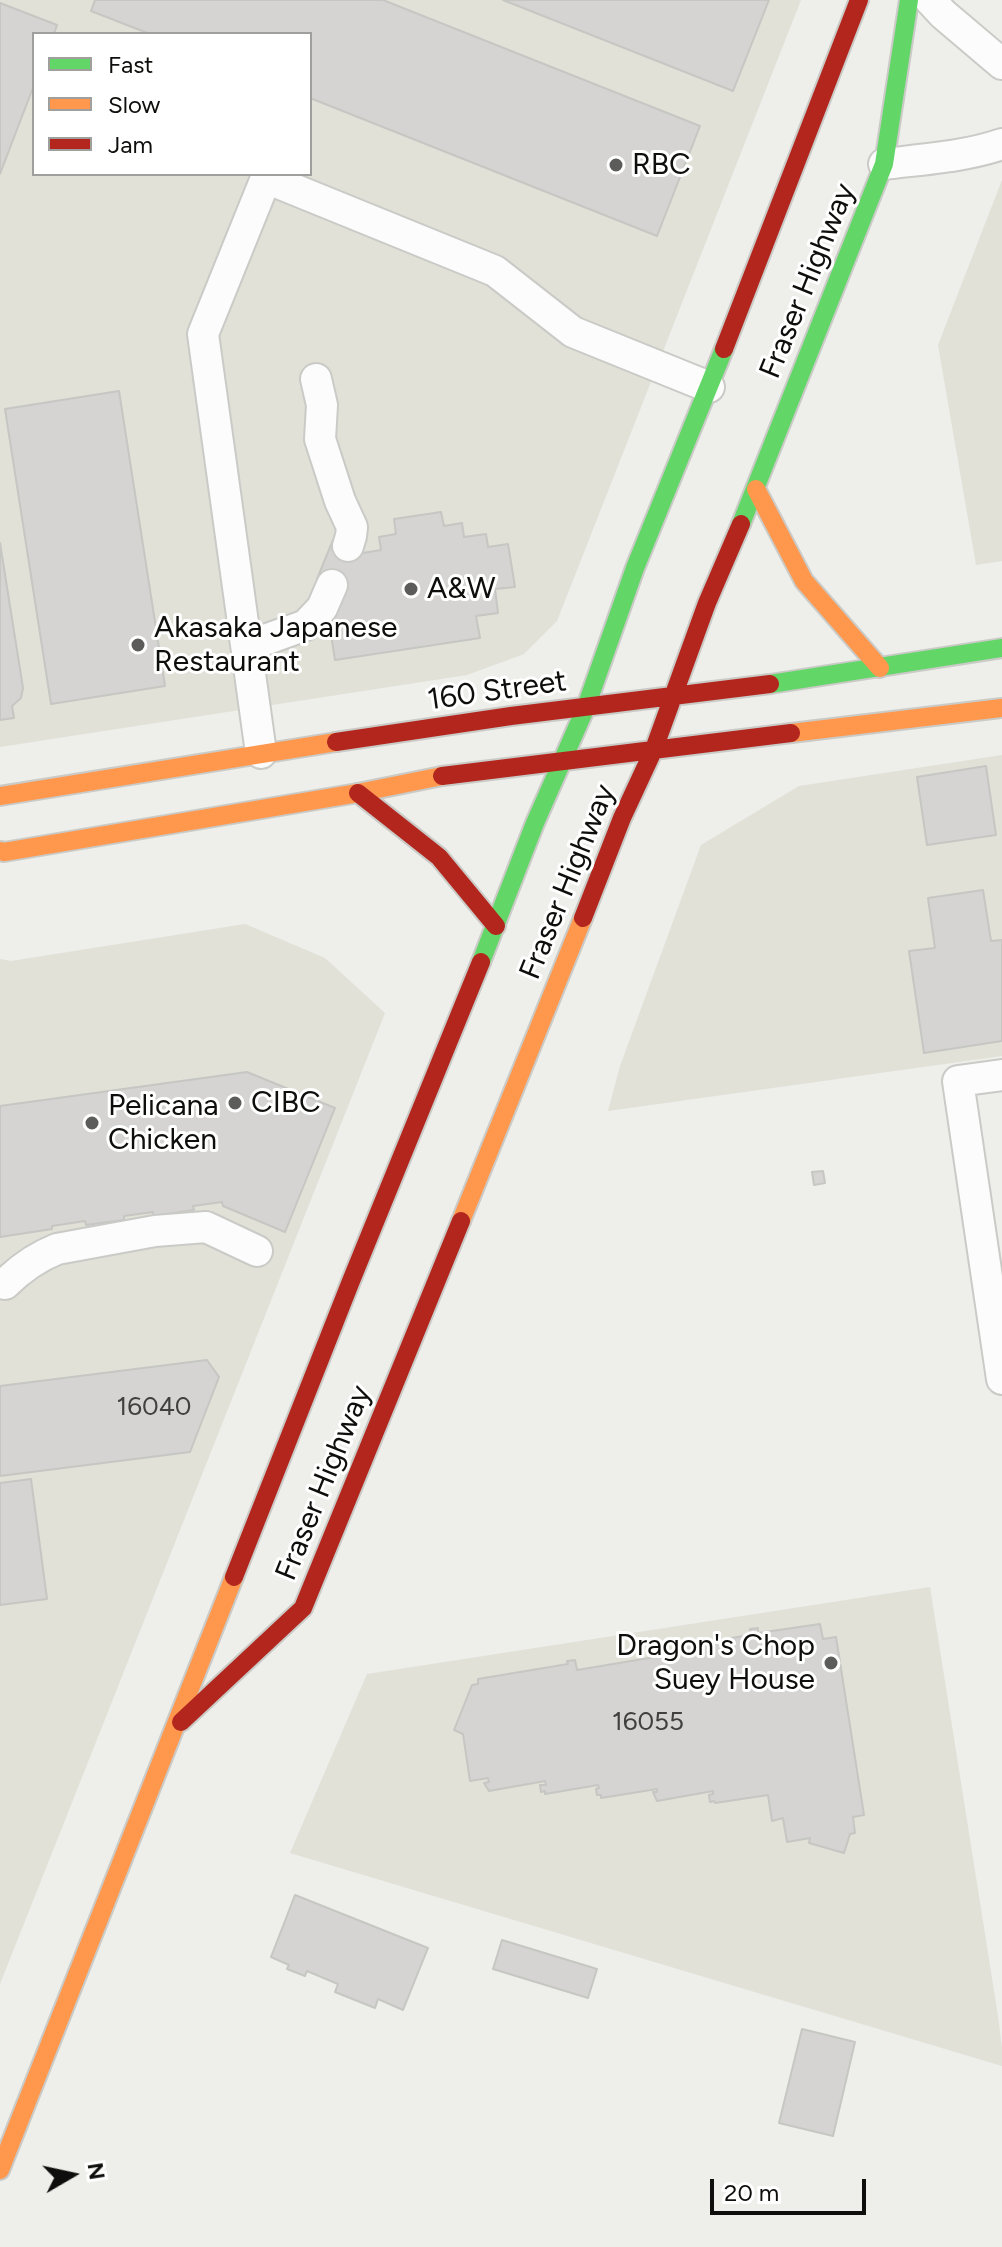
<!DOCTYPE html>
<style>
body{margin:0}
#map{position:relative;width:1002px;height:2247px;overflow:hidden;background:#eeeeea;font-family:Figtree,sans-serif}
canvas{display:block}
.legend{position:absolute;left:32px;top:32px;width:280px;height:144px;box-sizing:border-box;background:#fff;border:2px solid #9f9f9e;margin:0;padding:10px 14px;list-style:none;font-size:24px;color:#0e0e0c}
.legend li{display:flex;align-items:center;gap:16px;height:40px}
.legend b{width:40px;border:2px solid #9f9f9e}
.north{position:absolute;left:32px;top:2135px;width:80px;height:80px;-webkit-text-stroke:6px #fff;paint-order:stroke;rotate:81deg;font-size:22px;font-weight:700;line-height:32px;text-align:center;color:#0e0e0c}
.north::after{content:'';display:block;margin:auto;width:28px;height:36px;background:#0e0e0c;clip-path:polygon(50% 0,100% 100%,50% 72%,0 100%)}
.scale{position:absolute;left:710px;top:2179px;width:156px;height:36px;box-sizing:border-box;border:4px solid #0e0e0c;border-top:0;padding-left:10px;font-size:24px;line-height:28px;white-space:nowrap;color:#0e0e0c;-webkit-text-stroke:6px #fff;paint-order:stroke}
</style>
<div id="map">
<canvas width="1002" height="2247"></canvas>
<ul class="legend">
<li><b style="height:10px;background:#63d668"></b>Fast</li>
<li><b style="height:10px;background:#ff974d"></b>Slow</li>
<li><b style="height:10px;background:#b3261e"></b>Jam</li>
</ul>
<div class="north">N</div>
<div class="scale">20 m</div>
</div>
<script>
const ctx = document.querySelector('canvas').getContext('2d');
ctx.lineJoin = 'round';
function paint(path, color) { ctx.fillStyle = color; ctx.fill(path, 'evenodd'); }
function stroke(path, color, width, dash) { ctx.strokeStyle = color; ctx.lineWidth = width; ctx.lineCap = dash ? 'butt' : 'round'; ctx.setLineDash(dash || []); ctx.stroke(path); }
function drawText(font, color, halo, rows, align = 'center') {
  ctx.font = font + ' Figtree,sans-serif'; ctx.lineWidth = 6; ctx.setLineDash([]); ctx.textBaseline = 'middle'; ctx.strokeStyle = halo; ctx.fillStyle = color; for (const [text, x, y, turn = 0] of rows) {
    ctx.save(); ctx.translate(x, y); ctx.rotate((+turn || 0) * Math.PI / 180); ctx.textAlign = isNaN(turn) ? turn : align; if (halo) ctx.strokeText(text, 0, 0); ctx.fillText(text, 0, 0); ctx.restore();
  }
}
paint(new Path2D(`
 M 0,0 L 801,0 L 557,621 L 524,654 L 467,675 L 0,747 ZM 34,34 L 310,34 L 310,174 L 34,174 Z
 M 1002,180 L 1002,561 L 976,565 L 938,345 Z
 M 1002,755 L 1002,1056 L 608,1111 L 620,1066 L 701,845 L 799,786 Z
 M 245,924 L 325,958 L 385,1013 L 0,1984 L 0,959 L 11,961 Z
 M 930,1587 L 998,2016 L 1002,2048 L 1002,2066 L 290,1853 L 367,1674 Z`), '#e1e1d8');
const building = new Path2D(`
 M 95,0 L 383,0 L 700,126 L 657,236 L 310,98 L 310,34 L 150,34 L 91,11 Z
 M 503,0 L 769,0 L 733,91 Z
 M 0,3 L 57,25 L 54,34 L 34,34 L 34,85 L 0,174 Z
 M 119,391 L 165,686 L 51,704 L 5,409 Z
 M 441,512 L 444,526 L 462,523 L 464,537 L 486,534 L 488,547 L 508,544 L 515,587 L 495,589 L 498,613 L 476,616 L 480,638 L 335,660 L 330,628 L 345,591 L 317,579 L 333,540 L 363,553 L 381,550 L 379,537 L 396,534 L 394,519 Z
 M 0,543 L 23,688 L 21,698 L 12,706 L 14,718 L 0,720 Z
 M 986,766 L 996,835 L 927,845 L 917,777 Z
 M 983,890 L 991,941 L 1002,940 L 1002,1041 L 924,1053 L 909,951 L 935,948 L 928,898 Z
 M 247,1072 L 335,1108 L 285,1232 L 223,1206 L 222,1202 L 193,1206 L 194,1210 L 153,1216 L 153,1212 L 124,1216 L 124,1220 L 86,1225 L 85,1221 L 52,1226 L 52,1229 L 0,1237 L 0,1106 Z
 M 823,1171 L 825,1183 L 814,1185 L 812,1172 Z
 M 207,1360 L 219,1377 L 190,1452 L 0,1476 L 0,1386 Z
 M 31,1479 L 47,1599 L 0,1605 L 0,1483 Z
 M 820,1624 L 823,1639 L 836,1637 L 864,1815 L 853,1817 L 855,1833 L 850,1834 L 844,1853 L 809,1843 L 810,1838 L 787,1842 L 783,1818 L 772,1821 L 768,1795 L 715,1803 L 714,1801 L 710,1802 L 709,1795 L 713,1794 L 713,1791 L 657,1801 L 653,1792 L 657,1792 L 657,1789 L 601,1798 L 601,1795 L 597,1795 L 596,1789 L 599,1788 L 598,1785 L 545,1794 L 545,1791 L 541,1792 L 540,1785 L 546,1785 L 545,1781 L 489,1791 L 484,1783 L 489,1782 L 488,1778 L 470,1781 L 463,1734 L 454,1730 L 472,1685 L 478,1684 L 478,1679 L 568,1664 L 567,1661 L 575,1660 L 577,1670 L 685,1652 L 684,1645 L 751,1635 L 750,1629 L 758,1628 L 758,1633 Z
 M 295,1895 L 428,1948 L 403,2010 L 378,1999 L 375,2008 L 335,1992 L 338,1984 L 307,1971 L 305,1976 L 287,1969 L 289,1965 L 271,1957 Z
 M 502,1940 L 597,1969 L 588,1998 L 493,1969 Z
 M 802,2029 L 855,2042 L 833,2136 L 779,2123 Z`);
paint(building, '#d5d4d2');
stroke(building, '#c6c6c3', 2);
const lane = new Path2D(`
 M 930,0 L 943,14 L 1002,64
 M 884,164 C 924,159 964,157 1002,144
 M 316,379 L 322,405 L 320,439 L 340,501 L 352,527 L 351,536 L 348,546
 M 248,646 L 306,625 L 322,608 L 332,585
 M 261,753 L 203,334 L 266,178 L 495,271 L 573,332 L 709,387
 M 1002,1075 L 958,1081 L 1002,1379
 M 5,1284 C 20,1269 37,1257 57,1249 L 155,1231 L 206,1227 L 257,1251`);
const fast = new Path2D(`
 M 741,524 L 884,164 L 909,0
 M 770,684 L 1002,648
 M 481,962 L 535,823 L 586,707 L 635,568 L 724,349`);
const slow = new Path2D(`
 M 756,489 L 804,581 L 880,668
 M 791,733 L 1002,708
 M 0,796 L 336,742
 M 0,851 L 4,852 L 358,793 L 442,776
 M 461,1221 L 583,918
 M 0,2170 L 234,1577`);
const jam = new Path2D(`
 M 724,349 L 859,0
 M 336,742 L 511,716 L 770,684
 M 442,776 L 791,733
 M 358,793 L 439,857 L 496,926
 M 583,918 L 622,818 L 654,749 L 707,603 L 741,524
 M 234,1577 L 351,1281 L 481,962
 M 181,1722 L 303,1608 L 461,1221`);
stroke(lane, '#cacac7', 34);
stroke(fast, '#cacac7', 22);
stroke(slow, '#cacac7', 22);
stroke(jam, '#cacac7', 22);
stroke(lane, '#fcfcfc', 30);
stroke(fast, '#63d668', 18);
stroke(slow, '#ff974d', 18);
stroke(jam, '#b3261e', 18);
for (const [x, y, r, color] of [
 [616,165,8,"#5c5c5a"],
 [411,589,8,"#5c5c5a"],
 [138,645,8,"#5c5c5a"],
 [235,1103,8,"#5c5c5a"],
 [92,1123,8,"#5c5c5a"],
 [831,1663,8,"#5c5c5a"]
]) { const dot = new Path2D(); dot.arc(x, y, r, 0, 2 * Math.PI); ctx.fillStyle = color; ctx.fill(dot); stroke(dot, '#fff', 3); }
drawText('26px', '#40403e', null, [
 ["16040",154,1407],
 ["16055",648,1722]
]);
drawText('30px', '#0e0e0c', '#fff', [
 ["RBC",632,165],
 ["A&W",427,589],
 ["Akasaka Japanese",154,628],
 ["Restaurant",154,662],
 ["CIBC",251,1103],
 ["Pelicana",108,1106],
 ["Chicken",108,1140],
 ["Dragon's Chop",815,1646,"right"],
 ["Suey House",815,1680,"right"]
], 'left');
drawText('30px', '#0e0e0c', '#fff', [
 ["Fraser Highway",808,281,-68],
 ["160 Street",497,691,-8],
 ["Fraser Highway",568,882,-68],
 ["Fraser Highway",324,1483,-68]
]);
</script>
